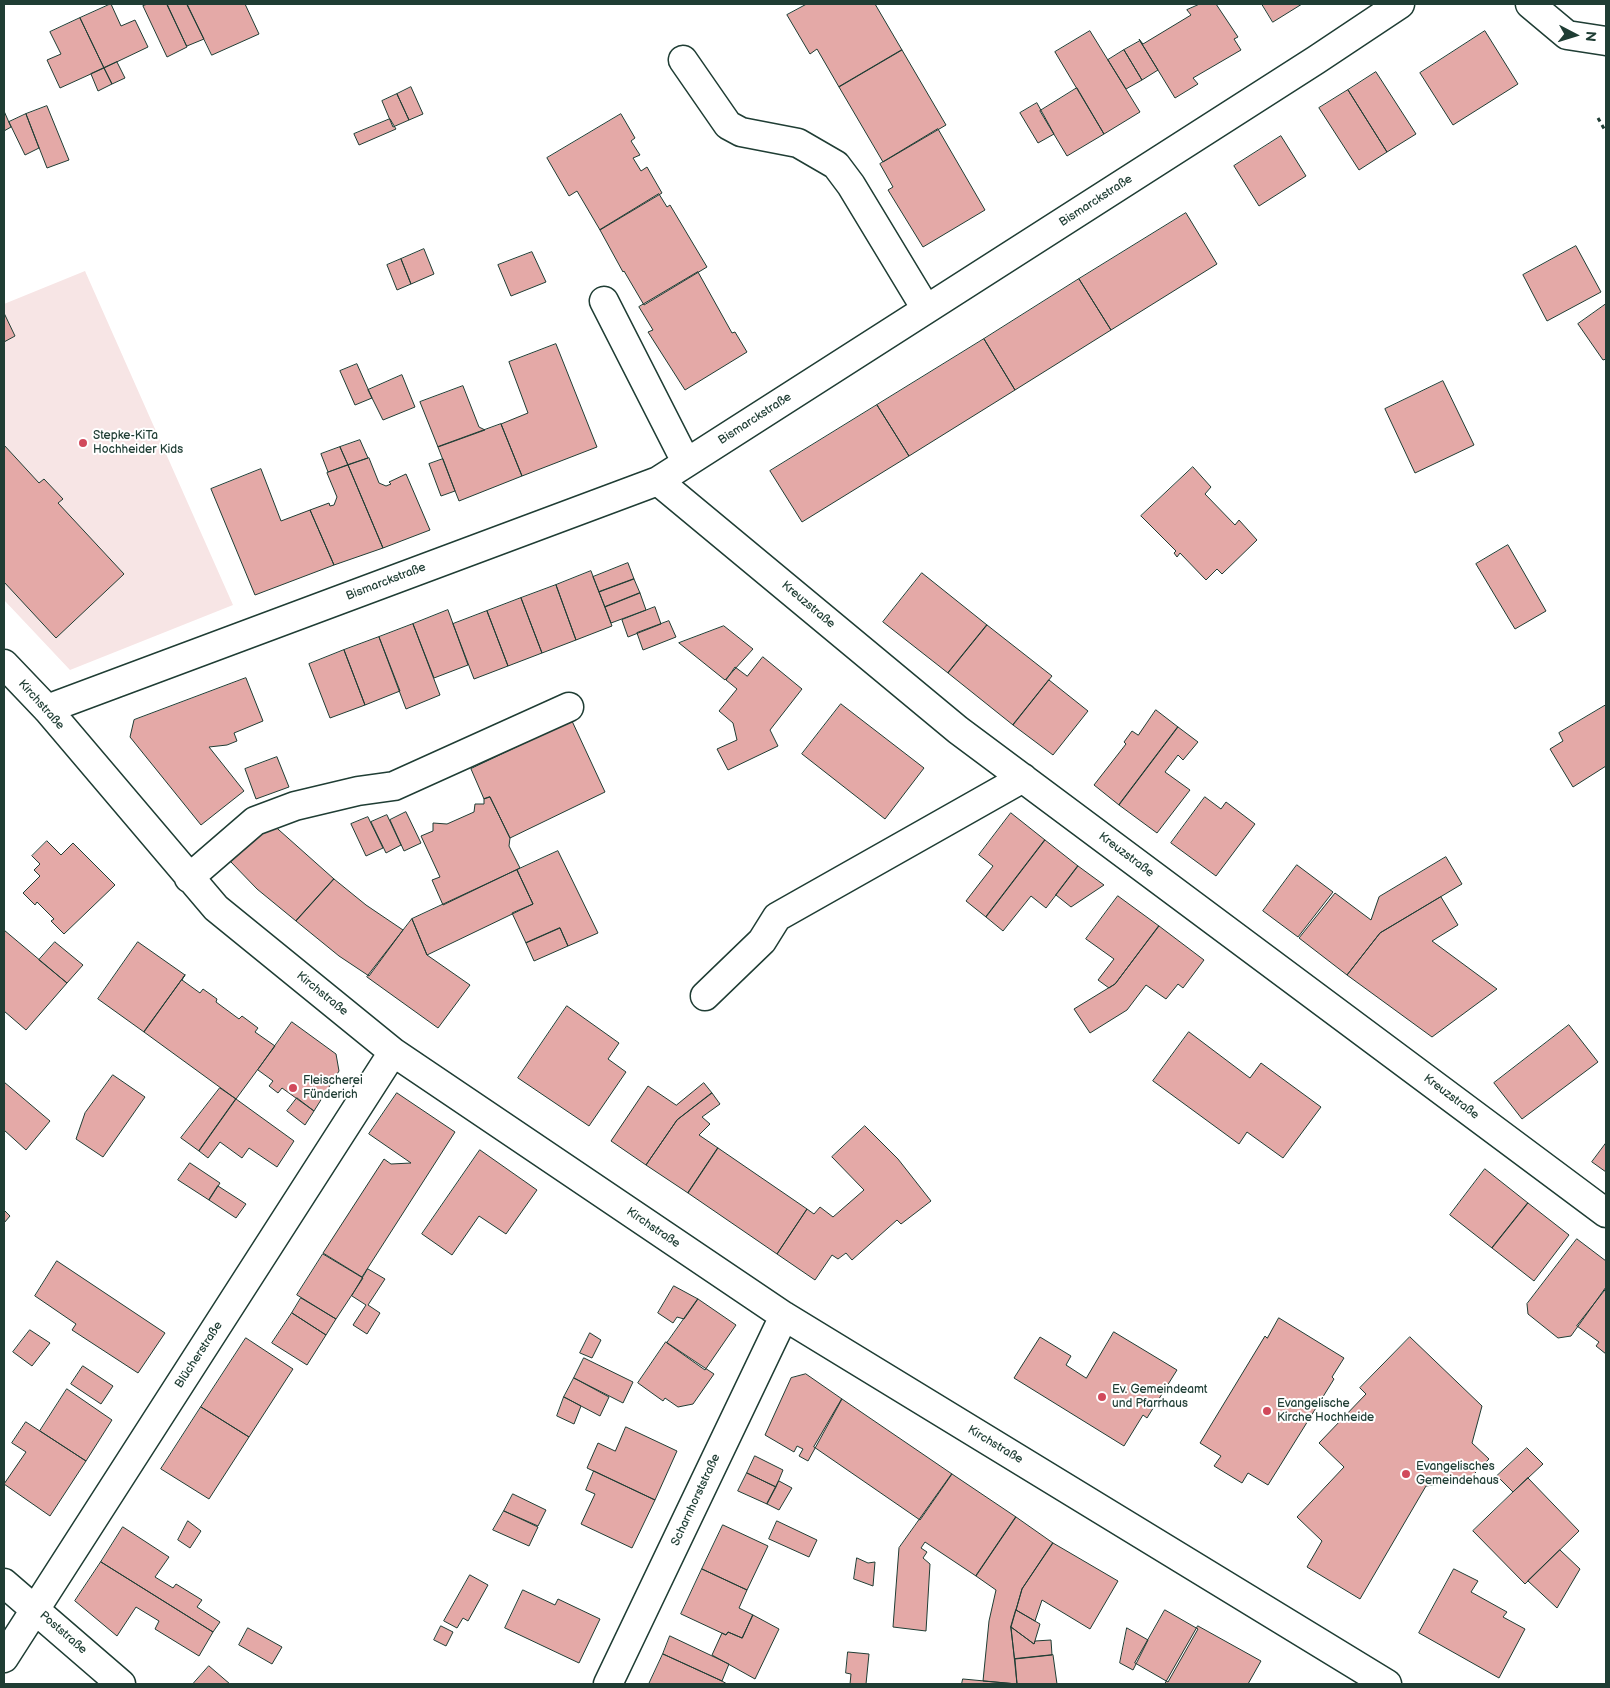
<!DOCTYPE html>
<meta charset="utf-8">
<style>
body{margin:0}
#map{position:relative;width:1610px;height:1688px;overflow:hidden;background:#fff;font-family:"Balsamiq Sans",sans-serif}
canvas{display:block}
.frame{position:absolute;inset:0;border:5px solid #1f3d34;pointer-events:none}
.north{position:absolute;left:1550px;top:10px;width:50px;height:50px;-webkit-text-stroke:4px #fff;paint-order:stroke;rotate:95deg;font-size:14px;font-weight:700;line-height:20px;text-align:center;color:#1f3d34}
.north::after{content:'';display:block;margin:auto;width:18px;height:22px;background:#1f3d34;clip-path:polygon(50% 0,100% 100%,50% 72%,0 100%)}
</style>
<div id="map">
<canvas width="1610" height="1688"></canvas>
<div class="frame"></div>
<div class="north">N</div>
</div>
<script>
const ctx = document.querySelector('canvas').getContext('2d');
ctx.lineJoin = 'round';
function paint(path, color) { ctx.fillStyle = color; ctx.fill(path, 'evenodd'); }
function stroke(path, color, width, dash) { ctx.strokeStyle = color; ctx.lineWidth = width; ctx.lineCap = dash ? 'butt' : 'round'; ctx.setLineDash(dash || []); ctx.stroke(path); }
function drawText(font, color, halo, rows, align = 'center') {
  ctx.font = font + ' "Balsamiq Sans",sans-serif'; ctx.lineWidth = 4; ctx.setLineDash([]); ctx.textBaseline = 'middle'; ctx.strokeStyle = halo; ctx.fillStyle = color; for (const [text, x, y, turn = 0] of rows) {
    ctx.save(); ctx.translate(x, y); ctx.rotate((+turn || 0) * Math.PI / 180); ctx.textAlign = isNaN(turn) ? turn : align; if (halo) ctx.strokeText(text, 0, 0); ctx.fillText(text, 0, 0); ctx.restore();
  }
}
paint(new Path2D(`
 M 85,271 L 233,605 L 70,670 L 4,600 L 4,342 L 15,336 L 4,313 L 4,304 Z`), '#f7e5e5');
const building = new Path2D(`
 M 111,4 L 121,26 L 135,20 L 148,47 L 104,68 L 80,18 Z
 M 148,4 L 167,4 L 187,47 L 167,57 L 143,6 Z
 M 167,4 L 187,4 L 204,39 L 187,46 Z
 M 187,4 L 245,4 L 259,34 L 212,55 Z
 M 807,4 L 875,4 L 902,50 L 839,87 L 817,49 L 810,54 L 787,15 Z
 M 1200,4 L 1216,4 L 1238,37 L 1234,39 L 1241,50 L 1193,78 L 1198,84 L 1175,98 L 1139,39 L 1143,44 L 1191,15 L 1187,10 Z
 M 1262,4 L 1302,4 L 1273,22 Z
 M 80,18 L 104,68 L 60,88 L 47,60 L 61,54 L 50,32 Z
 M 1090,31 L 1140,112 L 1104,134 L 1055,52 Z
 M 1485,31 L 1518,84 L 1453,125 L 1420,73 Z
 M 1140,41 L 1158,70 L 1142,80 L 1124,50 Z
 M 902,50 L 946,125 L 883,162 L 839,87 Z
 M 1124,50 L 1142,80 L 1126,89 L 1108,60 Z
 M 117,62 L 125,78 L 112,84 L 104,68 Z
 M 104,68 L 112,84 L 98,91 L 91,74 Z
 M 1376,72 L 1416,134 L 1387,152 L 1348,90 Z
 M 411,87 L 423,114 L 409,120 L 397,94 Z
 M 1077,88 L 1104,134 L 1067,156 L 1040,111 Z
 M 1348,90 L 1387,152 L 1359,170 L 1319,108 Z
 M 397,94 L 409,120 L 393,127 L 382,101 Z
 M 1037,103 L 1054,134 L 1038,143 L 1020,113 Z
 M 47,106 L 69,160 L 47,168 L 26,114 Z
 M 4,111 L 11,127 L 4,131 Z
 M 26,114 L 39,148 L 25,155 L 9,122 Z
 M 621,114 L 635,138 L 631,141 L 640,155 L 633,158 L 641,171 L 647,167 L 662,193 L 600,230 L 577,191 L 569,196 L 547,158 Z
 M 390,119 L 396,129 L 359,145 L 354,134 Z
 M 938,129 L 985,210 L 923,247 L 888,190 L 893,187 L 880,164 Z
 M 1281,136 L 1306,176 L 1259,206 L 1234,166 Z
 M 659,194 L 667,207 L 670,205 L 707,267 L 644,305 L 624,271 L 623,272 L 600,230 Z
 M 1186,213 L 1217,264 L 1111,330 L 1079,279 Z
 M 1576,246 L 1601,292 L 1547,321 L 1523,275 Z
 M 424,249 L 434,274 L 411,284 L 401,259 Z
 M 532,252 L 546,282 L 511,296 L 498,265 Z
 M 401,259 L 411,284 L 397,290 L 387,265 Z
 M 698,272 L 732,333 L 735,332 L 747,352 L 685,390 L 648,332 L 653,330 L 639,307 Z
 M 1079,279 L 1111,330 L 1015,390 L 984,339 Z
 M 1606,304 L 1606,359 L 1603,360 L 1578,324 Z
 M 4,313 L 15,336 L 4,342 Z
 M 984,339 L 1015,390 L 909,456 L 877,405 Z
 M 556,344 L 597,447 L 522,476 L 501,424 L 528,413 L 509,362 Z
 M 357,364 L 372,398 L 355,405 L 340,371 Z
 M 402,375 L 415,407 L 383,420 L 368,390 Z
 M 1443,381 L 1474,445 L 1415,473 L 1385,409 Z
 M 463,386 L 479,427 L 485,430 L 438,447 L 420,402 Z
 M 877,405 L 909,456 L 802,522 L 770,471 Z
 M 501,424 L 522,476 L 459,501 L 438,447 Z
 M 360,440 L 368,458 L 348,465 L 340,447 Z
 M 4,445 L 39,483 L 44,479 L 63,499 L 58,503 L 124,574 L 56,638 L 4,582 Z
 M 340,447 L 348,465 L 328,472 L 321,454 Z
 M 369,458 L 379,483 L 386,486 L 391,484 L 389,482 L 406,474 L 430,530 L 383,548 L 348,465 Z
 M 443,459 L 455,491 L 441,496 L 429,464 Z
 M 348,465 L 383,548 L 334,565 L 310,510 L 329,503 L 330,506 L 334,505 L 337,497 L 327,473 Z
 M 1193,467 L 1211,487 L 1205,494 L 1235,525 L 1239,520 L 1257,540 L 1222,574 L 1217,569 L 1206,580 L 1180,553 L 1177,557 L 1174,553 L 1176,551 L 1141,516 Z
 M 261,469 L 281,521 L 310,510 L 334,565 L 255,595 L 211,489 Z
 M 1508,545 L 1546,611 L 1515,629 L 1476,564 Z
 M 628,563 L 634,579 L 599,592 L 593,577 Z
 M 591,571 L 612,626 L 576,640 L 556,585 Z
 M 922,573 L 987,625 L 948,673 L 883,622 Z
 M 634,579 L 640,593 L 605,607 L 599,592 Z
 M 556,585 L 576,640 L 542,653 L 521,598 Z
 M 640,593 L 646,610 L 611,623 L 605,607 Z
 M 521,598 L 542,653 L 508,666 L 487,611 Z
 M 655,607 L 661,624 L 628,637 L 622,620 Z
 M 448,610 L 468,665 L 434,678 L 413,624 Z
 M 487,611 L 508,666 L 474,679 L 453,624 Z
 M 669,621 L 676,637 L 643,650 L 637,633 Z
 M 413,624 L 440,695 L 406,709 L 379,637 Z
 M 987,625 L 1052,676 L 1013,725 L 948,673 Z
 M 724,626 L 753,649 L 725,680 L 679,643 Z
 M 379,637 L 400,691 L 365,705 L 344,650 Z
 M 344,650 L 365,705 L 330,718 L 309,664 Z
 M 763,657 L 802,689 L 770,730 L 778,746 L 728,770 L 717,749 L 737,740 L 733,723 L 719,711 L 737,689 L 726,680 L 735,667 L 747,676 Z
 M 246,678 L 263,721 L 234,733 L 237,741 L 227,745 L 209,747 L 244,791 L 201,825 L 130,737 L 134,720 Z
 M 1049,680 L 1088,711 L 1053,755 L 1013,725 Z
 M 841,704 L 924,768 L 885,819 L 802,754 Z
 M 1606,705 L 1606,766 L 1573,787 L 1550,749 L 1563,741 L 1559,733 Z
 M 1156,710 L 1178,727 L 1119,805 L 1094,785 L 1126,744 L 1124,742 L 1132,731 L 1138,735 Z
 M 572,721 L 605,792 L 510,838 L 490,797 L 484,799 L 471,769 Z
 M 1178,727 L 1198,742 L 1183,760 L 1178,755 L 1165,772 L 1190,790 L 1157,833 L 1119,805 Z
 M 277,757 L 289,787 L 256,799 L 245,769 Z
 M 490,797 L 510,838 L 509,846 L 520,868 L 443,905 L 432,880 L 440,877 L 421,836 L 433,831 L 433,823 L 447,824 L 474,812 L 475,804 L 484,804 L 484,799 Z
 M 1205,797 L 1221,809 L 1226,802 L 1255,824 L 1216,876 L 1171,843 Z
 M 406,812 L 421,843 L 404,851 L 390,820 Z
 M 1011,813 L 1045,840 L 986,917 L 966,901 L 993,866 L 979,855 Z
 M 387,815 L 401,845 L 386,853 L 371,822 Z
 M 368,817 L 383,848 L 366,856 L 351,824 Z
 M 270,822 L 334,879 L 296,921 L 257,889 L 231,862 Z
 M 1045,840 L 1078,866 L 1046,908 L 1031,896 L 1003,931 L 986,917 Z
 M 47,841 L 61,855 L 73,843 L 115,885 L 64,934 L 51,921 L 54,919 L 37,902 L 35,905 L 23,893 L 40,876 L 34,870 L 40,864 L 32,856 Z
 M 558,851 L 598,933 L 568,946 L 560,928 L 526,943 L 512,913 L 533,904 L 517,870 Z
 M 1446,857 L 1462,884 L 1380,933 L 1347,975 L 1299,938 L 1335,893 L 1371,920 L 1379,897 Z
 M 1297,865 L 1333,892 L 1298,937 L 1263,911 Z
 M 1078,866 L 1104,885 L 1071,907 L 1056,895 Z
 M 517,870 L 533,904 L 427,955 L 412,919 Z
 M 334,879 L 366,905 L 403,930 L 369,976 L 339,956 L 296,921 Z
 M 1118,896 L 1159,926 L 1115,984 L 1109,988 L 1098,980 L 1114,959 L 1086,939 Z
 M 1441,897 L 1458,925 L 1432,941 L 1497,989 L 1432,1037 L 1347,975 L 1380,933 Z
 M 412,919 L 427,955 L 470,985 L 438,1028 L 367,977 Z
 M 1159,926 L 1204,960 L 1183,988 L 1178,984 L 1166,999 L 1146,985 L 1127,1010 L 1090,1033 L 1074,1009 L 1115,984 Z
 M 560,928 L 568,946 L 534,961 L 526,943 Z
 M 4,930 L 67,983 L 26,1030 L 4,1011 Z
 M 55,942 L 83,965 L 67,983 L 39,960 Z
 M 138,942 L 185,975 L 144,1032 L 98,999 Z
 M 185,975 L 182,980 L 200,993 L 203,989 L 217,999 L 216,1002 L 239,1019 L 242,1016 L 258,1028 L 255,1032 L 275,1046 L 236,1099 L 144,1032 Z
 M 567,1006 L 619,1043 L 608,1059 L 626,1072 L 589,1126 L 518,1078 Z
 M 292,1022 L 336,1054 L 339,1071 L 314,1111 L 282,1088 L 278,1093 L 269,1086 L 273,1081 L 258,1070 Z
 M 1569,1025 L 1598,1062 L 1522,1119 L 1494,1083 Z
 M 1189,1032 L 1250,1078 L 1261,1063 L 1321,1107 L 1283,1158 L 1247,1132 L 1239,1144 L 1153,1081 Z
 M 113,1075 L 145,1097 L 103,1157 L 76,1139 L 85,1113 Z
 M 4,1082 L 50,1121 L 26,1150 L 4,1130 Z
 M 704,1083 L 712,1093 L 677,1120 L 646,1165 L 611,1141 L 648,1086 L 676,1105 Z
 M 220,1088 L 236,1099 L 199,1151 L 181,1138 Z
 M 397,1093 L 455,1132 L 362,1277 L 323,1253 L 384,1159 L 391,1164 L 411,1163 L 369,1134 Z
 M 712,1093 L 720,1104 L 702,1117 L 710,1124 L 699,1135 L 718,1148 L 688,1193 L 646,1165 L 677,1120 Z
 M 297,1098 L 314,1111 L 305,1125 L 287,1111 Z
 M 236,1099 L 294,1141 L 277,1167 L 249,1148 L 242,1158 L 220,1142 L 208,1158 L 199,1151 Z
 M 865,1126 L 898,1159 L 931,1201 L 901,1224 L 897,1220 L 852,1260 L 846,1253 L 838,1259 L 832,1255 L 815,1280 L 777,1254 L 807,1209 L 814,1214 L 820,1207 L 833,1217 L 864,1190 L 832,1157 Z
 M 1606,1143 L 1606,1172 L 1592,1162 Z
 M 718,1148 L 807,1209 L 777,1254 L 688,1193 Z
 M 480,1150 L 537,1190 L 506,1234 L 479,1216 L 452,1255 L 422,1234 Z
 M 190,1163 L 220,1183 L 209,1200 L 178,1180 Z
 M 1485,1169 L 1528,1203 L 1492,1248 L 1450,1215 Z
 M 218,1186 L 246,1204 L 236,1218 L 209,1200 Z
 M 1528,1203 L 1569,1235 L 1534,1281 L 1492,1248 Z
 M 4,1210 L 10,1216 L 4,1223 Z
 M 1577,1239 L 1606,1261 L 1606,1287 L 1571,1336 L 1558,1338 L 1528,1314 L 1527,1304 Z
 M 323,1254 L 363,1278 L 336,1319 L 297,1295 Z
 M 57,1261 L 165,1333 L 138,1373 L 72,1330 L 76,1324 L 35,1296 Z
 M 368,1269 L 385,1279 L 368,1305 L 380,1313 L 367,1334 L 353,1325 L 366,1305 L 352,1296 Z
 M 674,1286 L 698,1299 L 684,1319 L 677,1317 L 673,1323 L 658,1313 Z
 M 1606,1289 L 1606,1354 L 1596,1346 L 1599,1342 L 1577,1326 Z
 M 301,1298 L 336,1319 L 326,1335 L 292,1313 Z
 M 698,1299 L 736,1325 L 705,1370 L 667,1343 Z
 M 292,1313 L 326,1335 L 307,1365 L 272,1343 Z
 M 1279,1318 L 1344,1358 L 1332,1377 L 1334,1379 L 1268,1485 L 1248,1473 L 1242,1483 L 1214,1466 L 1221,1456 L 1200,1443 L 1265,1336 L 1267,1338 Z
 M 30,1330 L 50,1343 L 32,1366 L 13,1352 Z
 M 1114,1332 L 1177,1370 L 1147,1418 L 1143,1415 L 1124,1446 L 1014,1378 L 1040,1337 L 1071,1356 L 1066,1365 L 1086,1378 Z
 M 590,1333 L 601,1340 L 592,1358 L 580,1353 Z
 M 1410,1337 L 1482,1406 L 1472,1443 L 1489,1459 L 1468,1480 L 1426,1486 L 1360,1599 L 1307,1567 L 1322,1541 L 1297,1517 L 1344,1467 L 1319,1443 L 1366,1394 L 1360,1388 Z
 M 246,1338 L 293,1369 L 249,1437 L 201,1407 Z
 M 666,1342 L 714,1374 L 693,1404 L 678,1407 L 665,1398 L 663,1401 L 638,1383 Z
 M 584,1358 L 633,1382 L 623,1403 L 574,1378 Z
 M 83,1366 L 113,1386 L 101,1404 L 71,1384 Z
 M 806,1374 L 842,1399 L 808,1461 L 799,1456 L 803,1449 L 797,1446 L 794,1452 L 765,1435 L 791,1378 Z
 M 574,1378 L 609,1397 L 600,1416 L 564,1397 Z
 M 67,1389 L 112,1420 L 86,1461 L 40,1431 Z
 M 564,1397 L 581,1406 L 574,1424 L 557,1416 Z
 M 842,1399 L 952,1474 L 920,1520 L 814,1447 Z
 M 201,1407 L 249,1437 L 209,1499 L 161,1469 Z
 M 26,1422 L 86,1461 L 50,1516 L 4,1484 L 26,1452 L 12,1443 Z
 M 626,1427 L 677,1451 L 655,1500 L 587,1468 L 598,1443 L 615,1451 Z
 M 1527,1448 L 1543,1464 L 1513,1492 L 1497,1476 Z
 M 755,1456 L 783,1470 L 776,1487 L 747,1473 Z
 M 594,1471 L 655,1500 L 632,1548 L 581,1524 L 595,1494 L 586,1490 Z
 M 747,1473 L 776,1487 L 767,1504 L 738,1491 Z
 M 952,1474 L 1016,1517 L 976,1576 L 925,1542 L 921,1548 L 927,1552 L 923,1558 L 930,1564 L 926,1631 L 893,1627 L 899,1548 Z
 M 1528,1478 L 1579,1531 L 1525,1584 L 1473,1531 Z
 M 779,1481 L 792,1488 L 779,1510 L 767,1504 Z
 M 513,1494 L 546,1510 L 538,1526 L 504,1511 Z
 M 504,1511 L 538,1527 L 529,1546 L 493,1530 Z
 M 1016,1517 L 1053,1543 L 1022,1589 L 1011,1627 L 1017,1684 L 983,1681 L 989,1621 L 996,1590 L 976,1576 Z
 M 188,1521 L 201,1531 L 190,1548 L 178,1540 Z
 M 777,1521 L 817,1540 L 809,1557 L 769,1539 Z
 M 723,1525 L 768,1546 L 747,1590 L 702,1569 Z
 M 123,1527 L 169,1557 L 155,1577 L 173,1588 L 176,1584 L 202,1600 L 197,1607 L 220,1622 L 213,1632 L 101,1562 Z
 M 1053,1543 L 1118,1581 L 1090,1629 L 1042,1600 L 1035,1621 L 1016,1610 L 1022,1589 Z
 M 1560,1550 L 1580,1569 L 1557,1608 L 1528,1581 Z
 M 857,1558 L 868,1563 L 875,1562 L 873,1586 L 854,1579 Z
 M 101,1562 L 213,1632 L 199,1656 L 155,1629 L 159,1621 L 136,1607 L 117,1636 L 75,1601 Z
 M 702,1569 L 747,1590 L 739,1608 L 753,1615 L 742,1638 L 728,1632 L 726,1635 L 681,1614 Z
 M 1454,1569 L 1478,1581 L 1471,1592 L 1507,1612 L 1503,1617 L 1525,1629 L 1499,1678 L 1419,1633 Z
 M 470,1575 L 488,1585 L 468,1621 L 463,1618 L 457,1628 L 444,1621 Z
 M 523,1590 L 555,1605 L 558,1599 L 600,1619 L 579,1663 L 505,1628 Z
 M 1016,1610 L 1040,1624 L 1034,1644 L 1011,1627 Z
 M 1165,1610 L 1198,1629 L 1168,1682 L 1135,1663 Z
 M 753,1615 L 779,1629 L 755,1679 L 712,1655 L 722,1633 L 726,1635 L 728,1632 L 742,1638 Z
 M 441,1626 L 453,1632 L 446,1646 L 434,1640 Z
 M 1198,1626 L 1261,1661 L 1248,1684 L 1165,1684 Z
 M 1011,1627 L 1034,1644 L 1035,1641 L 1051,1640 L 1052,1655 L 1015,1659 Z
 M 248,1628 L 282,1647 L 272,1664 L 239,1645 Z
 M 1127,1628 L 1148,1640 L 1133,1670 L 1120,1663 Z
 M 670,1636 L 729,1664 L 722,1681 L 663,1654 Z
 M 848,1652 L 869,1654 L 866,1684 L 850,1684 L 851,1674 L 846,1673 Z
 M 663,1654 L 722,1681 L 727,1684 L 649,1684 Z
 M 1053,1655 L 1057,1684 L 1017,1684 L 1015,1659 Z
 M 209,1666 L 230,1684 L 193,1684 Z
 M 963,1679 L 1017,1684 L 962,1684 Z`);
paint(building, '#e4a9a7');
stroke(building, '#1f3d34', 1);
const minor = new Path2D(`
 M 1530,4 L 1567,35 L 1606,41
 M 683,60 L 728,125 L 741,132 L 798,143 L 836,165 L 851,185 L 926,309
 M 604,301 L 686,462
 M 658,481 L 958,730 L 1606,1213
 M 4,664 L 47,709 L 216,908 L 393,1052 L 784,1316 L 1387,1684
 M 47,709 L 658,481 L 1316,60 L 1400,4
 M 189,878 L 255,821 L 295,806 L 358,791 L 394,786 L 569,707
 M 705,996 L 762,941 L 777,917 L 1023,778
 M 4,1583 L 121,1684
 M 4,1658 L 393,1052
 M 608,1684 L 784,1316`);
stroke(minor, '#1f3d34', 31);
stroke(new Path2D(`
 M 1598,118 L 1606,132`), '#1f3d34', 3, [4, 4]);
stroke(minor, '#fff', 28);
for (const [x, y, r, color] of [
 [83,443,5,"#d1495b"],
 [293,1088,5,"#d1495b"],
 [1102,1397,5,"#d1495b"],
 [1267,1411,5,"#d1495b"],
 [1406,1474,5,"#d1495b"]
]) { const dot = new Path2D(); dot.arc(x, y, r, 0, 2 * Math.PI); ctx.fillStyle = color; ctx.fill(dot); stroke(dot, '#fff', 2); }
drawText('12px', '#1f3d34', '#fff', [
 ["Bismarckstraße",1096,201,-33],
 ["Bismarckstraße",755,419,-33],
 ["Bismarckstraße",386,582,-21],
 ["Kreuzstraße",808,605,40],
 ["Kirchstraße",41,705,48],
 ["Kreuzstraße",1126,855,37],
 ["Kirchstraße",322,994,39],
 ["Kreuzstraße",1451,1097,37],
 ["Kirchstraße",653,1228,34],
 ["Blücherstraße",199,1355,-57],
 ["Kirchstraße",995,1445,31],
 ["Scharnhorststraße",696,1500,-65],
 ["Poststraße",63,1633,41]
]);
drawText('12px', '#1f3d34', '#fff', [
 ["Stepke-KiTa",93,436],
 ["Hochheider Kids",93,450],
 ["Fleischerei",303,1081],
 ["Fünderich",303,1095],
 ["Ev. Gemeindeamt",1112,1390],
 ["und Pfarrhaus",1112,1404],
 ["Evangelische",1277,1404],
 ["Kirche Hochheide",1277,1418],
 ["Evangelisches",1416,1467],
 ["Gemeindehaus",1416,1481]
], 'left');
</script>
